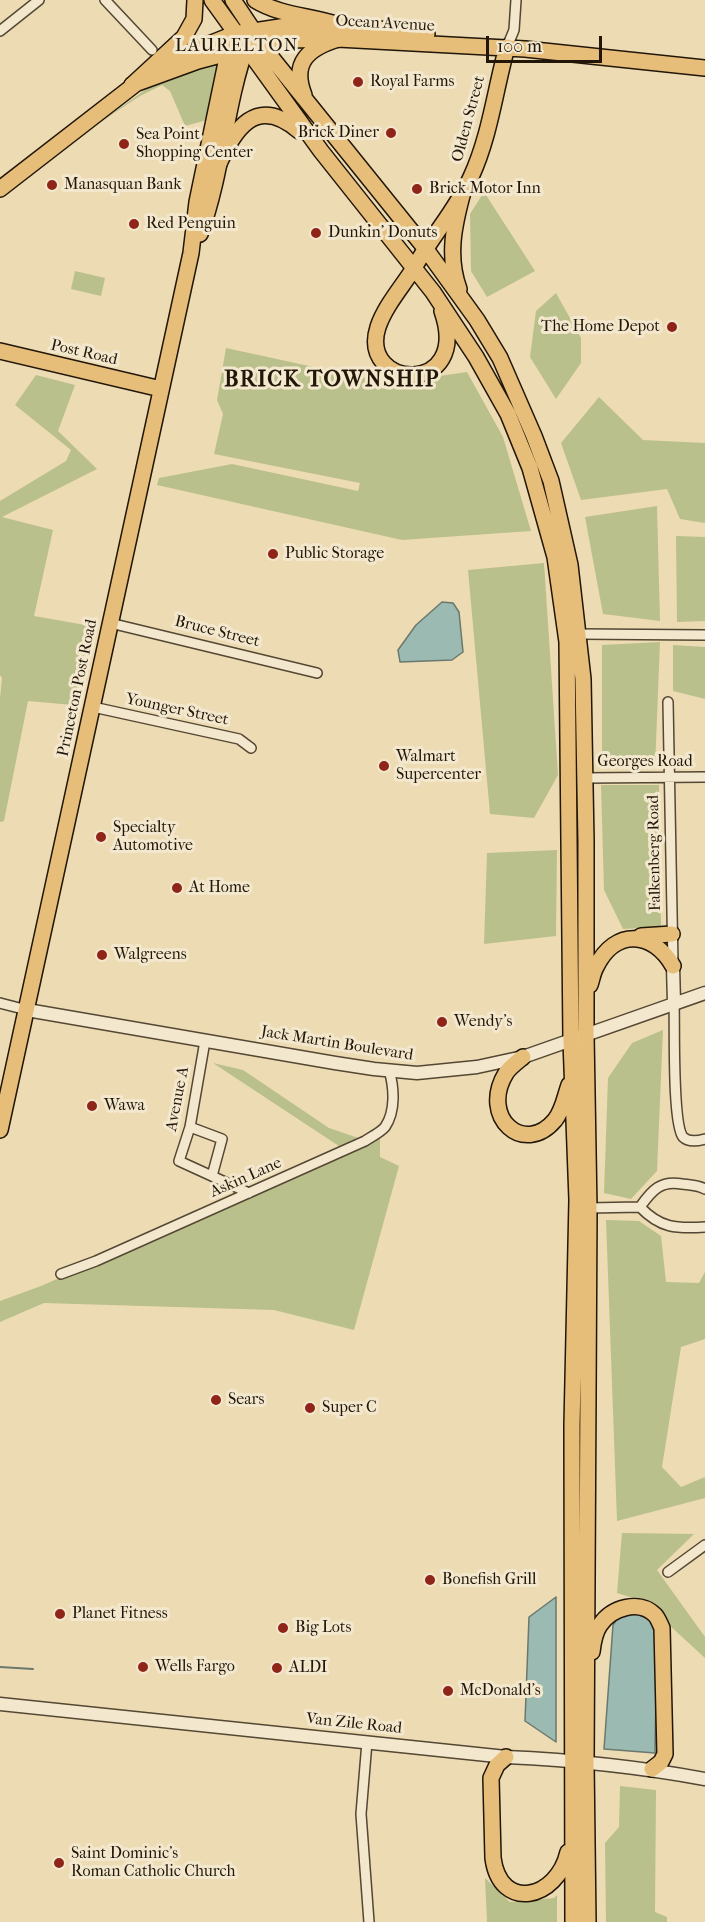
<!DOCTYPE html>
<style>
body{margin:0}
#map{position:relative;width:705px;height:1922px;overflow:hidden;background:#eddbb3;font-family:"IM FELL French Canon",serif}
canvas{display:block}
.scale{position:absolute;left:486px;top:36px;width:116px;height:27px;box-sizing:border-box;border:3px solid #211608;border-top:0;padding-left:8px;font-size:18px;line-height:21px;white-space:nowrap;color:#211608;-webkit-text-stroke:4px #f3e8ce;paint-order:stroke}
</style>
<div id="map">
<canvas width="705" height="1922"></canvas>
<div class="scale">100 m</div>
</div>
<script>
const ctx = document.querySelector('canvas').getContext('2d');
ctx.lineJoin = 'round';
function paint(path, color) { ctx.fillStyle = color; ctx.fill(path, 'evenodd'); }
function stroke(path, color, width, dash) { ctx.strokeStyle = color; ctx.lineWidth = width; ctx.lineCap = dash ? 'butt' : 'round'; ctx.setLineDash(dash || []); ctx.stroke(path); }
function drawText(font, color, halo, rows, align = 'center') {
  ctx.font = font + ' "IM FELL French Canon",serif'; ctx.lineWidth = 6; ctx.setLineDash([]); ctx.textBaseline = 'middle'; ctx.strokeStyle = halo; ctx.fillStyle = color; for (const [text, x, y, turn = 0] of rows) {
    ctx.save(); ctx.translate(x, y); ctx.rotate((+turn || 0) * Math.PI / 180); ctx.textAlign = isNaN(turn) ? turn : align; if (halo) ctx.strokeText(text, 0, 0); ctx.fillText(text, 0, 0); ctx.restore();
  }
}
paint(new Path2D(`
 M 217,63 L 217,75 L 207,120 L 185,126 L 170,91 L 162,85 L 140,96 L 96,125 L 152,85 L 208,64 Z
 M 484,192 L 535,271 L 487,297 L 471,271 L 470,214 Z
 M 75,271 L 105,278 L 101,296 L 71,289 Z
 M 556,293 L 581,338 L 581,363 L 556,399 L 530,357 L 536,311 Z
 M 226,348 L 406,387 L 405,381 L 467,372 L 503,437 L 531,531 L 402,540 L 157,485 L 159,478 L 232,464 L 358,491 L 360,483 L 214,454 L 223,414 L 217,400 Z
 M 36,375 L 75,385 L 58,431 L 97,469 L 2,517 L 53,530 L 34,616 L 91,626 L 73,705 L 28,701 L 4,821 L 0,822 L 0,698 L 2,678 L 0,675 L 0,501 L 66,461 L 71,450 L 15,405 Z
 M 599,397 L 643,440 L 705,443 L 705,523 L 680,519 L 667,489 L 581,500 L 561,443 Z
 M 657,506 L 660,621 L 603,614 L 585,517 Z
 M 676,536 L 705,537 L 705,621 L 677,622 Z
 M 544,563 L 558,775 L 534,818 L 490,814 L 468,570 Z
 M 660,642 L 655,768 L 602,764 L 602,645 Z
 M 673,645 L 705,647 L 705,699 L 673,691 Z
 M 601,785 L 659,785 L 661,927 L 623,929 L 604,890 Z
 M 557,850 L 556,936 L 484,944 L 487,853 Z
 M 663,1030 L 657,1171 L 631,1199 L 604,1193 L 608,1078 L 632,1043 Z
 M 213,1063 L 243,1070 L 329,1128 L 370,1142 L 380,1134 L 380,1157 L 399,1166 L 354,1330 L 274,1310 L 44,1303 L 0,1322 L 0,1301 L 41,1286 L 348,1152 Z
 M 606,1220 L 639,1221 L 661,1236 L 666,1282 L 699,1283 L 705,1272 L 705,1339 L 681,1347 L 662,1467 L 681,1487 L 705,1477 L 705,1498 L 617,1521 Z
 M 622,1533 L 694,1534 L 657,1570 L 705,1637 L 705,1658 L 643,1601 L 617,1593 Z
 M 620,1786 L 656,1790 L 655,1912 L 667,1917 L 667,1922 L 606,1922 L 605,1843 L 619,1827 Z
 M 485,1878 L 510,1902 L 554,1898 L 557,1895 L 557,1922 L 487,1922 Z`), '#bac08b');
const water = new Path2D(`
 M 442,602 L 453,603 L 459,612 L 463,652 L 452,660 L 400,662 L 398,650 L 416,625 Z
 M 556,1597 L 556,1742 L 525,1721 L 529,1617 Z
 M 628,1612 C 643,1616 650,1616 657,1631 L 655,1753 L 604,1749 L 613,1625 L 617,1619 Z`);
paint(water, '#9abab2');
stroke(water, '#6a786e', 1.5);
stroke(new Path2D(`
 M 0,1667 L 33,1669`), '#6a786e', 2);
const minor = new Path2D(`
 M 105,0 L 152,50
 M 0,31 L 39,0
 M 507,47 L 514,30 L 516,0
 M 110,623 L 317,673
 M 579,634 L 705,635
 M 668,702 L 673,964
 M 93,707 L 239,739 L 251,748
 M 584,778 L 705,777
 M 0,1003 L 27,1010
 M 674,1003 C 675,1026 672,1123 683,1137 C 689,1143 698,1141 705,1139
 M 205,1041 L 190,1127 L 179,1161 L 249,1193
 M 190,1127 L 222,1139 L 212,1176
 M 640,1207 C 652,1190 661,1180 682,1184 C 690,1185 698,1185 705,1189
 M 589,1208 L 640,1207 C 660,1228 676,1229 705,1227
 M 61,1274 L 96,1261 L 365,1141 C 371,1137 381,1132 385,1127 C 396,1111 394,1087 389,1070
 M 668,1572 L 705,1545
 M 367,1742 L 361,1814 L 369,1922`);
const tertiary = new Path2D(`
 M 673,966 L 674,1003
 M 27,1010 L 335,1063 L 374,1069 L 417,1073 L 477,1067 L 523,1057 L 705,993
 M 0,1704 L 506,1757 C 573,1760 639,1767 705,1779`);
const primary = new Path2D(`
 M 132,85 L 198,61 L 262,44 L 290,40 L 338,39 L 525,49 L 705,68
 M 0,189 L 151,72 L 184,54 L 234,34 L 293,25 L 339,25 L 427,34
 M 200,234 C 223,172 225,104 248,42
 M 414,268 C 431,237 456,210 471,177 C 490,136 495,90 507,47
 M 0,351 L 161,389
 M 0,1130 C 64,838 128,546 191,253 L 197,202 L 228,53 L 234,34`);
const trunk = new Path2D(`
 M 212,0 L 321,151 L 433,292 L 476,357 L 508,414 L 530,468 L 555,557 L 567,642 L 571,1041 L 577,1200 L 572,1425 L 573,1922
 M 233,0 L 271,57 L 425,248 L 477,320 L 500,358 L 534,436 L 551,481 L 570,565 L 583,679 L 586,841 L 586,1035 L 589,1208 L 586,1762 L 588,1922
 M 255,0 C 281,16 310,15 339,25
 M 132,85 L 184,37 L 194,19 L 195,0
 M 304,95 C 291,62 309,48 338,39
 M 217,168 C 234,129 256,94 299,131
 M 414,268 C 402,287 385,306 378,327 C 358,390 472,397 442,311
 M 459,289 C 447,256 454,225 463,192
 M 641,936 L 672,934
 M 590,985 C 592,979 593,972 596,967 C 615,928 653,931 673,966
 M 523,1057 C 517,1062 510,1067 506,1073 C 479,1117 524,1157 555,1120 C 563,1110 565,1096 569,1085
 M 592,1652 C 593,1643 595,1632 600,1625 C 611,1608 639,1599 655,1615 C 658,1618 660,1624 662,1628 L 665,1754 L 661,1762 L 652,1769
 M 506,1757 L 497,1765 L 491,1778 L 493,1858 C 500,1912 557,1900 568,1852`);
stroke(minor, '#544733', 12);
stroke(tertiary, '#544733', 15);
stroke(primary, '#211608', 18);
stroke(trunk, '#211608', 18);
stroke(minor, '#f3e8ce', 9);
stroke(tertiary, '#f3e8ce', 12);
stroke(primary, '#e6be7a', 15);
stroke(trunk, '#e6be7a', 15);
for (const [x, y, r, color] of [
 [358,82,6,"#8f2418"],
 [391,133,6,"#8f2418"],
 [124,144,6,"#8f2418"],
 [52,185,6,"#8f2418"],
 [417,189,6,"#8f2418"],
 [134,224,6,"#8f2418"],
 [316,233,6,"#8f2418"],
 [672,327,6,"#8f2418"],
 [273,554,6,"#8f2418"],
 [384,766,6,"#8f2418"],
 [101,837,6,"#8f2418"],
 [177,888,6,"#8f2418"],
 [102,955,6,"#8f2418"],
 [442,1022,6,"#8f2418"],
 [92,1106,6,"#8f2418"],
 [216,1400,6,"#8f2418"],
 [310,1408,6,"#8f2418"],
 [430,1580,6,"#8f2418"],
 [60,1614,6,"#8f2418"],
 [283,1628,6,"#8f2418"],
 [143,1667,6,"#8f2418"],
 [277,1668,6,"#8f2418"],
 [448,1691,6,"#8f2418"],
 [59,1863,6,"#8f2418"]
]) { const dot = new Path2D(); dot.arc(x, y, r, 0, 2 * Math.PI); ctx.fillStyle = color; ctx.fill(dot); stroke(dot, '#f3e8ce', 2); }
drawText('16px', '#211608', '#f3e8ce', [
 ["Ocean Avenue",385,24,3],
 ["Olden Street",469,119,-75],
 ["Post Road",84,353,13],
 ["Bruce Street",217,632,14],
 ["Princeton Post Road",78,688,-78],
 ["Younger Street",177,710,12],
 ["Georges Road",645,762],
 ["Falkenberg Road",655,853,-91],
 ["Jack Martin Boulevard",337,1044,9],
 ["Avenue A",178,1099,-79],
 ["Askin Lane",246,1178,-24],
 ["Van Zile Road",354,1724,6]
]);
drawText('16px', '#211608', '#f3e8ce', [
 ["Royal Farms",370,82],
 ["Brick Diner",379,133,"right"],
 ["Sea Point",136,135],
 ["Shopping Center",136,153],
 ["Manasquan Bank",64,185],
 ["Brick Motor Inn",429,189],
 ["Red Penguin",146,224],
 ["Dunkin' Donuts",328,233],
 ["The Home Depot",660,327,"right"],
 ["Public Storage",285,554],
 ["Walmart",396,757],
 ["Supercenter",396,775],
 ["Specialty",113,828],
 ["Automotive",113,846],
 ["At Home",189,888],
 ["Walgreens",114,955],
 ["Wendy's",454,1022],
 ["Wawa",104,1106],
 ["Sears",228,1400],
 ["Super C",322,1408],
 ["Bonefish Grill",442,1580],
 ["Planet Fitness",72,1614],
 ["Big Lots",295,1628],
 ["Wells Fargo",155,1667],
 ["ALDI",289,1668],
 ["McDonald's",460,1691],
 ["Saint Dominic's",71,1854],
 ["Roman Catholic Church",71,1872]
], 'left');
ctx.letterSpacing = '1.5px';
drawText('18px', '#211608', '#f3e8ce', [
 ["LAURELTON",237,47]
]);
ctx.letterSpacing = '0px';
ctx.letterSpacing = '1.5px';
drawText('bold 22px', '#211608', '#f3e8ce', [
 ["BRICK TOWNSHIP",332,381]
]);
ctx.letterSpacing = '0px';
</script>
